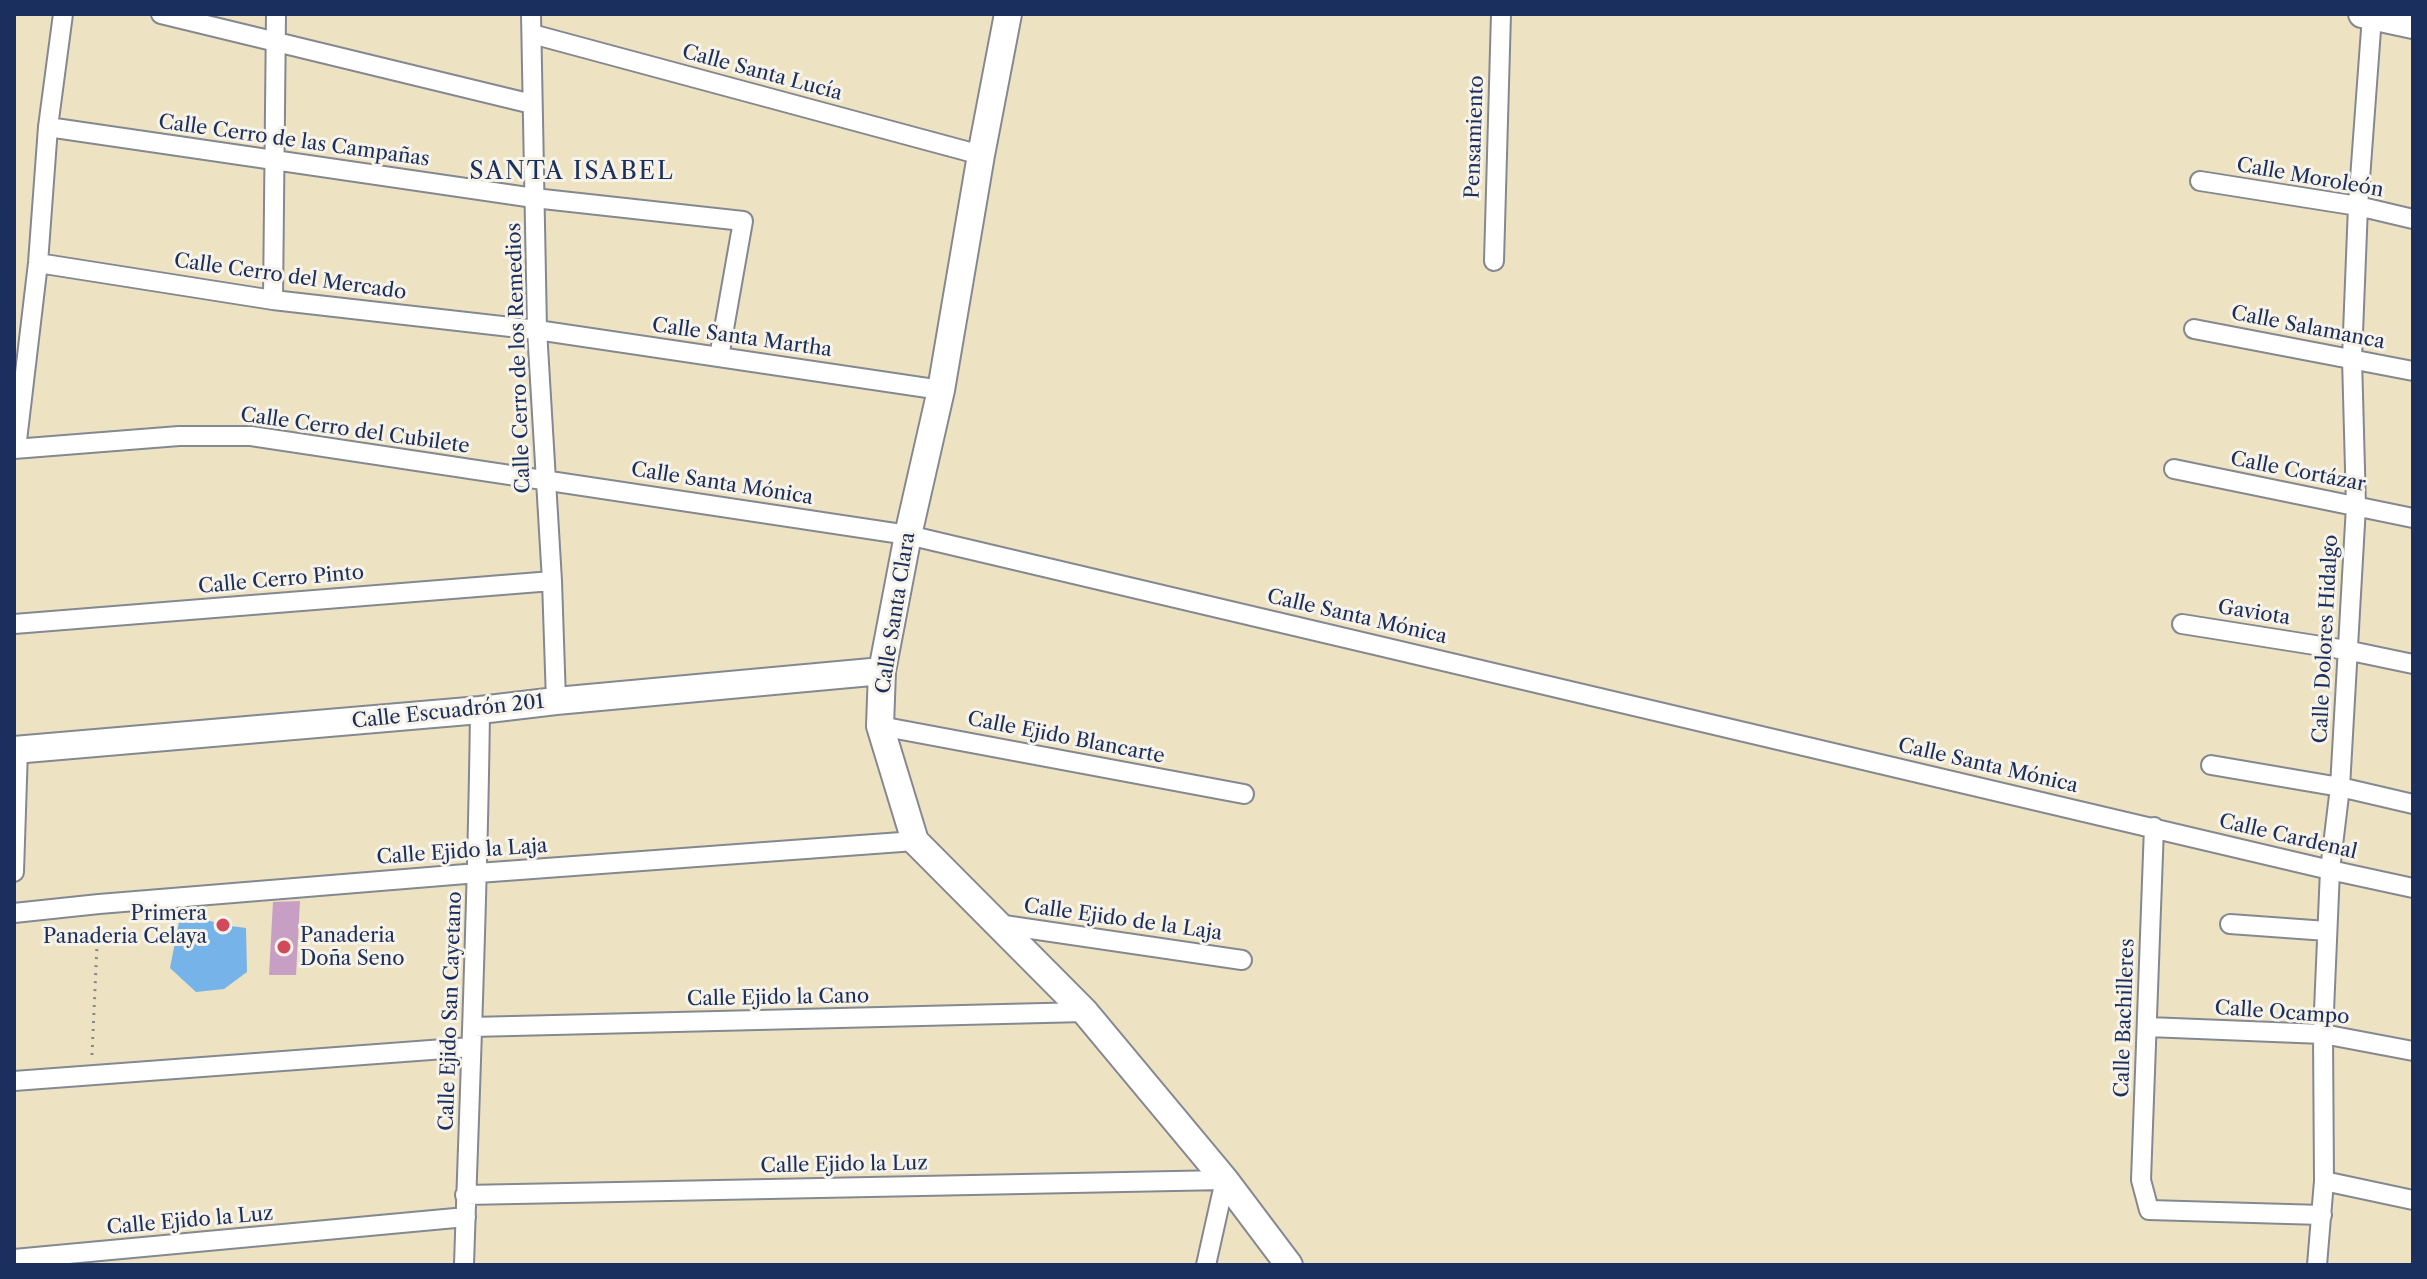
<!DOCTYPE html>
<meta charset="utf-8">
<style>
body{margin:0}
#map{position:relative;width:2427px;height:1279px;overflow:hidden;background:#ede2c2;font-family:"Libre Caslon Text",serif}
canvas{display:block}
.frame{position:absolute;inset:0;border:16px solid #1b2f5e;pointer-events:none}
</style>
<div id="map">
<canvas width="2427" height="1279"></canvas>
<div class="frame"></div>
</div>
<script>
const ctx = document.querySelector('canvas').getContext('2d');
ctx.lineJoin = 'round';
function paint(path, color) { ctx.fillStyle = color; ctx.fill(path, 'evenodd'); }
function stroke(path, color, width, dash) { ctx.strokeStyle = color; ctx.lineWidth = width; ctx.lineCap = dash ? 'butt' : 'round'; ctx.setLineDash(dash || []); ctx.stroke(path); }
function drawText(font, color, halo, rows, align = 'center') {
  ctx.font = font + ' "Libre Caslon Text",serif'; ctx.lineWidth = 6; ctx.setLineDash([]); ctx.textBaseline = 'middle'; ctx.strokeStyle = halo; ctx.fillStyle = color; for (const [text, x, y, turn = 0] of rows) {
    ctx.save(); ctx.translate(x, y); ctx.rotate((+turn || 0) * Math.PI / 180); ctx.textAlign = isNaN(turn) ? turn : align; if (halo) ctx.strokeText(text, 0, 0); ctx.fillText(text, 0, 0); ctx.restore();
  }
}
paint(new Path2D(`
 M 181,912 L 223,925 L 246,928 L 247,972 L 224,989 L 196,992 L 170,968 Z`), '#75b3e8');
paint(new Path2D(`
 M 300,901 L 296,975 L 269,975 L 273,902 Z`), '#c79fc5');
const street = new Path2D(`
 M 161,14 L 532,104
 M 531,14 L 537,330 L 552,581 L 556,701
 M 532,34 L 981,155
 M 48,127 L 534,198 L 743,221 L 719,357
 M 2200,181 L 2358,206 L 2413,219
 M 1494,261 L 1501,14
 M 38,263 L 273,300 L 537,330 L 941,390
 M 273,300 L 276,14
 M 2194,329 L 2413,371
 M 14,449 L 179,436 L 251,436 L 908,535 L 2330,870 L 2413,888
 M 16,449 L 38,263 L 48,127 L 63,14
 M 2174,469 L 2413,518
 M 14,624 L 552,581
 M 2182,624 L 2346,650 L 2413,664
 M 880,726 L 1244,794
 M 2211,765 L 2340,787 L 2413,804
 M 2154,827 L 2141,1180 L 2149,1210 L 2322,1215
 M 14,872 L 18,749
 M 14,913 L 99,904 L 478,873 L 915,841
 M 997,924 L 1242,960
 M 2230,924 L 2327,931
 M 472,1027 L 1085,1012
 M 2148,1027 L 2323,1034 L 2413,1051
 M 14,1081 L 471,1047
 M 2324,1181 L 2413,1200
 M 465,1195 L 1225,1180 L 1206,1265
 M 14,1259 L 466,1217
 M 464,1265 C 470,1080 478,895 480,710
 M 2317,1265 L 2324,1181 L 2323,1034 L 2330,870 L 2340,787 L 2356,506 L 2352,358 L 2358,206 L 2372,16`);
const secondary = new Path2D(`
 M 1008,14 L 981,155 L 941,390 L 908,535 L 882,671 L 880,726 L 915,841 L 1085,1012 L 1225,1180 L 1289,1265
 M 2362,14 L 2413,25
 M 14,750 L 480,710 L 556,701 L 882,671`);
stroke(street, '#848890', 22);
stroke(secondary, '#848890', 30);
stroke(new Path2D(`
 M 92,1055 L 98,923`), '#848890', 3, [2, 6]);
stroke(street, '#fff', 18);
stroke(secondary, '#fff', 26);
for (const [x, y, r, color] of [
 [223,925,8,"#d1495b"],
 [284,947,8,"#d1495b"]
]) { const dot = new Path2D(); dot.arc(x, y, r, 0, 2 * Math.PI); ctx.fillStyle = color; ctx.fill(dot); stroke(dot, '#f7f3e8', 3); }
drawText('20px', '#1b2f5e', '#f7f3e8', [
 ["Calle Santa Lucía",762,73,15],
 ["Pensamiento",1475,137,-88],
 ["Calle Cerro de las Campañas",294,141,8],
 ["Calle Moroleón",2310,178,10],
 ["Calle Cerro del Mercado",290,277,8],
 ["Calle Salamanca",2308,328,11],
 ["Calle Santa Martha",742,338,8],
 ["Calle Cerro de los Remedios",519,358,-92],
 ["Calle Cerro del Cubilete",355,431,8],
 ["Calle Cortázar",2298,472,11],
 ["Calle Santa Mónica",722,484,9],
 ["Calle Cerro Pinto",281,580,-5],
 ["Calle Santa Clara",896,613,-81],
 ["Gaviota",2254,613,9],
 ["Calle Santa Mónica",1357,617,13],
 ["Calle Dolores Hidalgo",2326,639,-87],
 ["Calle Escuadrón 201",448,712,-6],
 ["Calle Ejido Blancarte",1066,738,11],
 ["Calle Santa Mónica",1988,766,13],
 ["Calle Cardenal",2288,837,13],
 ["Calle Ejido la Laja",462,852,-4],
 ["Calle Ejido de la Laja",1123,920,8],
 ["Calle Ejido la Cano",778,998,-1],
 ["Calle Ejido San Cayetano",451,1011,-88],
 ["Calle Ocampo",2282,1013,4],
 ["Calle Bachilleres",2125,1018,-88],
 ["Calle Ejido la Luz",844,1165,-1],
 ["Calle Ejido la Luz",190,1221,-5]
]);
drawText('20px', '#1b2f5e', '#f7f3e8', [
 ["Primera",207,914],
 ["Panaderia Celaya",207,937],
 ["Panaderia",300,936,"left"],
 ["Doña Seno",300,959,"left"]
], 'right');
ctx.letterSpacing = '2px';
drawText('24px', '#1b2f5e', '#f7f3e8', [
 ["SANTA ISABEL",572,172]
]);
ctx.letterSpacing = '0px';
</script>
